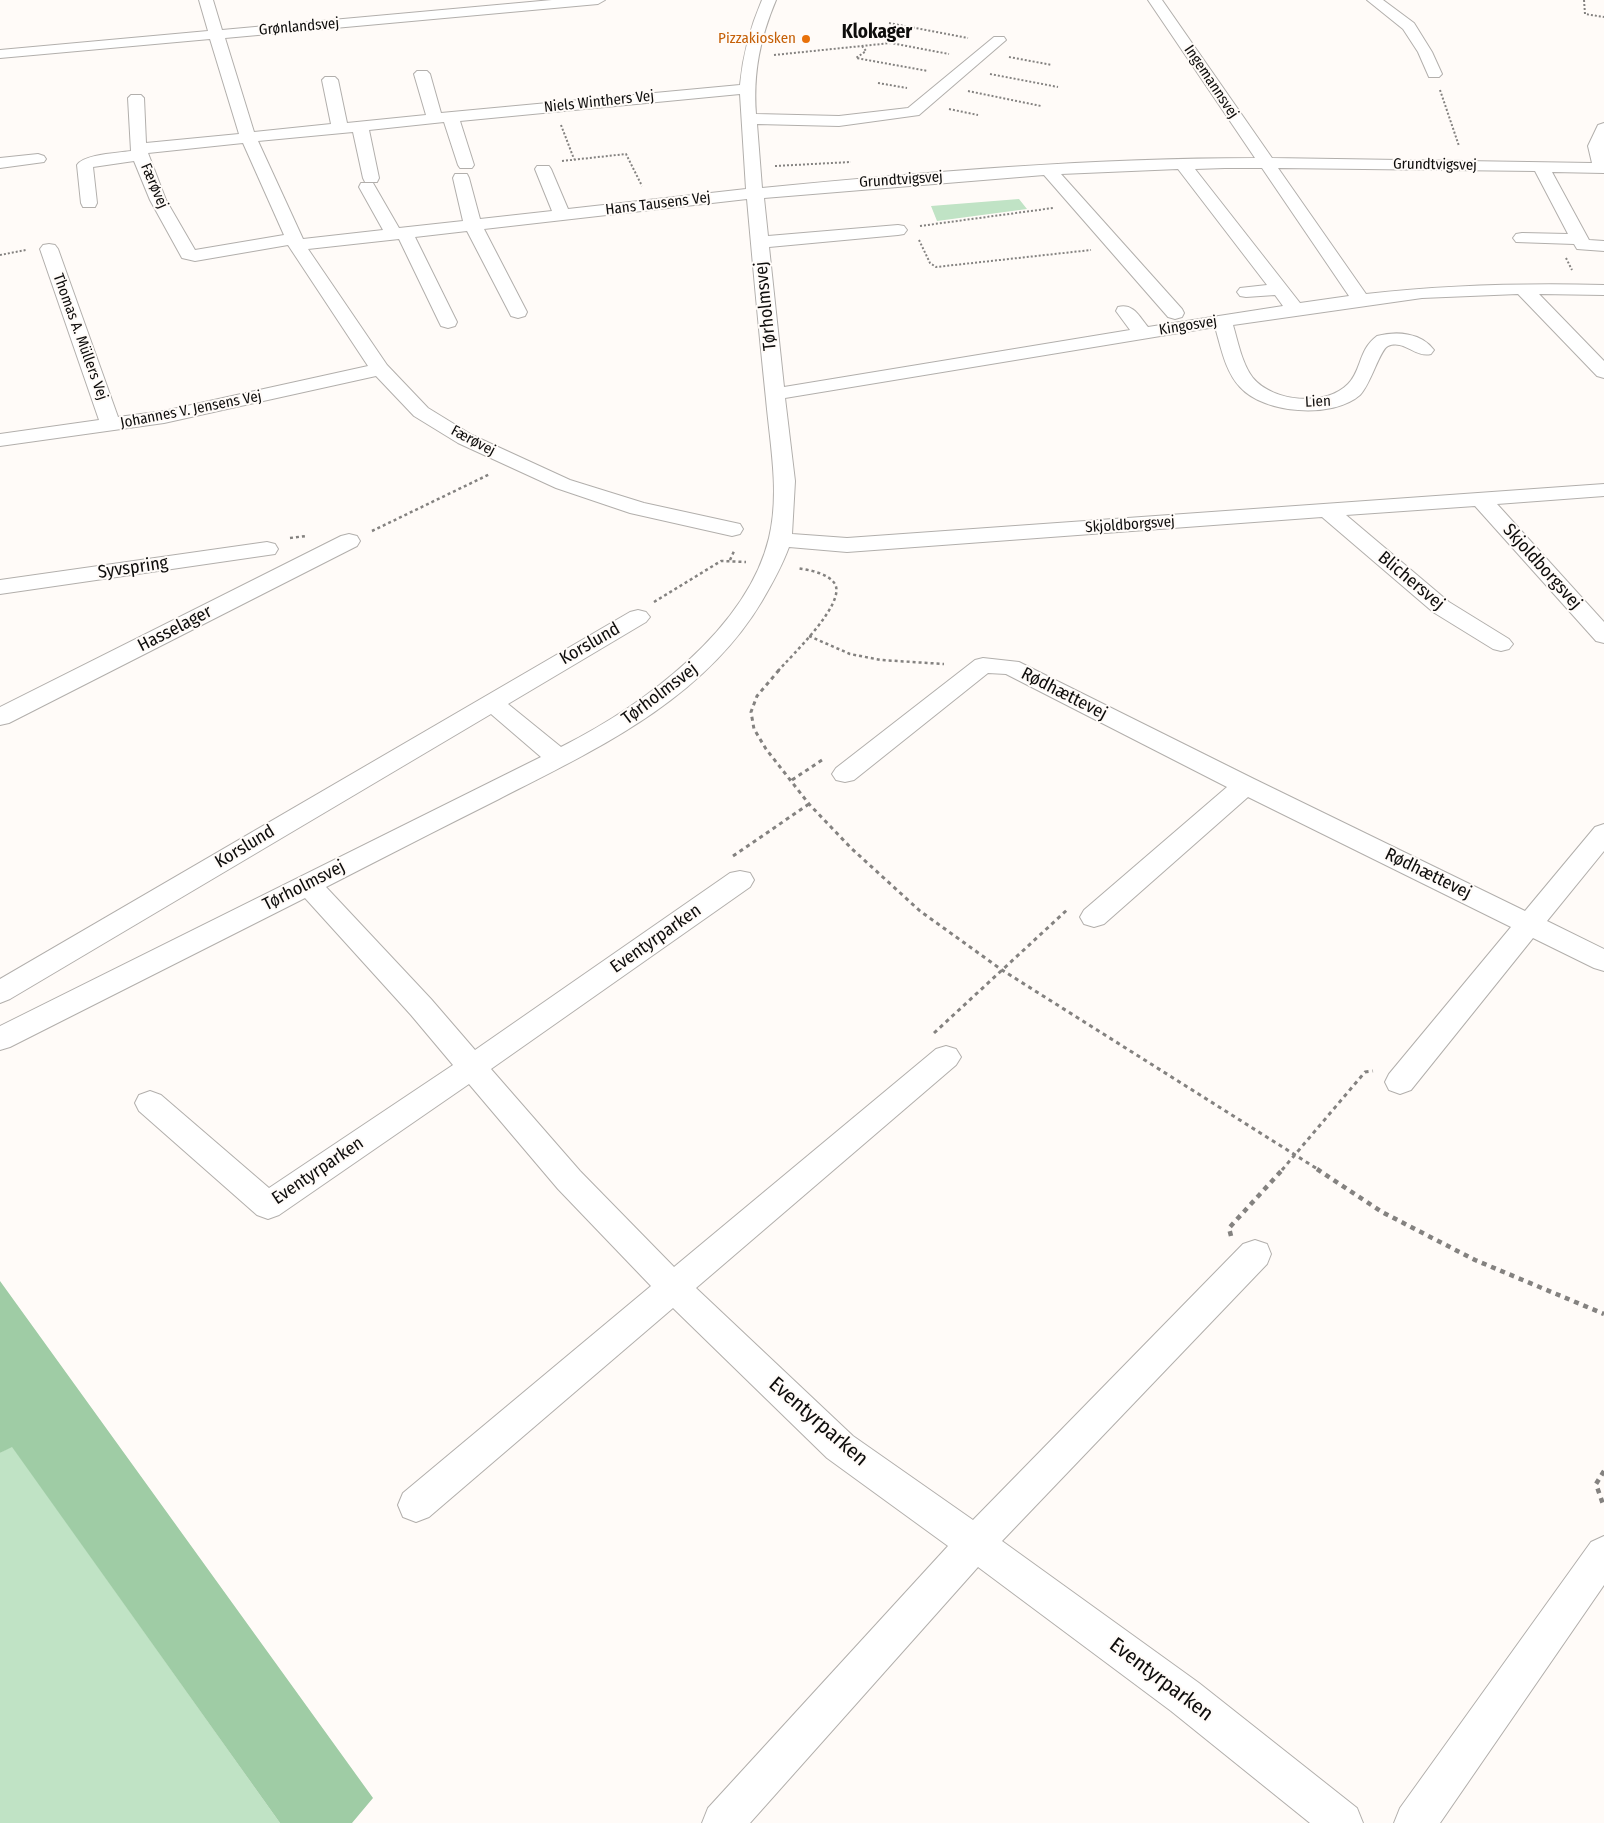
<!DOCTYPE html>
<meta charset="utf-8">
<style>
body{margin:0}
canvas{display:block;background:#fffbf8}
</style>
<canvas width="1604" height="1823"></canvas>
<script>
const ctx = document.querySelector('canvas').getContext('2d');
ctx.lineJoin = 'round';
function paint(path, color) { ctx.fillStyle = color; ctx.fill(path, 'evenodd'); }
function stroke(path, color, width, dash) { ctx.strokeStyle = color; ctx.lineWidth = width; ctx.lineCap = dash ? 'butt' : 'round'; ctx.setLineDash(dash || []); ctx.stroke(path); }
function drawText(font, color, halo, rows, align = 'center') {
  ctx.font = font + ' "Fira Sans Condensed",sans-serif'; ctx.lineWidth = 4; ctx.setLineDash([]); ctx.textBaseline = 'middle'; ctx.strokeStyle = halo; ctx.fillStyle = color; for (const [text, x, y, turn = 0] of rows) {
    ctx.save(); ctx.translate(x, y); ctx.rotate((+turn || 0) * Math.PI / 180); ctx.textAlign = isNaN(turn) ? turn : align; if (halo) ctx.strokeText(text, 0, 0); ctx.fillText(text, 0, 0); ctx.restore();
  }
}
paint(new Path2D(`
 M 1019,199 L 1027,209 L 937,221 L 931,206 Z
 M 12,1446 L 280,1823 L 0,1823 L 0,1453 Z`), '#c0e3c5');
paint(new Path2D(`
 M 0,1281 L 373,1798 L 352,1823 L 280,1823 L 12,1447 L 0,1453 Z`), '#9fcca5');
const minor = new Path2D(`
 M 199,0 L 213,0 L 222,30 L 552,0 L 605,0 L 598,4 L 225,38 L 254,132 L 331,124 L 322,80 L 325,77 L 335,77 L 338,80 L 347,123 L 426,115 L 414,74 L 417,71 L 427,71 L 430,74 L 441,113 L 740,85 C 743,54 750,28 762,0 L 776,0 C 760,38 753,73 756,114 L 839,116 L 908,108 L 994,37 L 1004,37 L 1006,40 L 919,115 L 839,126 L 757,124 L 762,188 C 926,172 1091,158 1255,158 L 1148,0 L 1162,0 L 1272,158 L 1592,163 L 1588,146 L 1598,125 L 1604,123 L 1604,173 L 1552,172 L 1589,240 L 1604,241 L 1604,251 L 1577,249 L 1574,244 L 1516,242 L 1513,238 L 1516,234 L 1522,233 L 1568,234 L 1535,171 L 1278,168 L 1366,294 C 1447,285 1523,283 1604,285 L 1604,295 L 1539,294 L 1604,361 L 1604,378 L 1597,376 L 1518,294 L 1422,298 L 1233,325 C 1238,342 1242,364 1253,378 C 1273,402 1326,407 1348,384 C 1362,370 1358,350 1377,336 C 1396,331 1421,332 1434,350 L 1431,354 C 1415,358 1404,339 1388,346 C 1380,349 1371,384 1360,395 C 1333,419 1264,414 1240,387 C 1225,371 1221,347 1215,327 L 785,398 L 795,481 L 792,534 L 847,538 L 1604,484 L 1604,496 L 1497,504 L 1604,622 L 1604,643 L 1596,641 L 1475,506 L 1346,515 L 1449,602 L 1509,639 L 1513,644 L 1509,649 L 1501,651 L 1493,649 L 1433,612 L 1322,517 L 847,552 L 789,547 C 782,566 772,584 762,601 C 703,700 597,749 499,799 C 441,828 384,857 326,887 L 431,999 L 475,1050 L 730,873 L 740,871 L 750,873 L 754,880 L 750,887 L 491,1069 L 580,1171 L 674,1267 L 936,1049 L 946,1046 L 956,1049 L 961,1057 L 956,1065 L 696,1288 L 853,1436 L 973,1520 L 1243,1244 L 1255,1240 L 1267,1244 L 1271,1254 L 1267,1264 L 1002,1541 L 1199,1683 L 1357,1808 L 1363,1823 L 1310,1823 L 1171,1711 L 978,1567 L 750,1823 L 702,1823 L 708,1808 L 948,1546 L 827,1458 L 673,1308 L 429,1517 L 416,1522 L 403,1517 L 398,1505 L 403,1493 L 651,1286 L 558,1189 L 469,1084 L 279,1215 L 268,1219 L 257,1215 L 139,1111 L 135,1103 L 139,1095 L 150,1091 L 161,1095 L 269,1188 L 453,1065 L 411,1015 L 305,898 L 10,1047 L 0,1050 L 0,1026 L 541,757 L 491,714 L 10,999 L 0,1003 L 0,979 L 630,612 L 638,610 L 646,612 L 650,617 L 646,622 L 508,704 L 561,747 C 641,707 747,630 769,538 C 780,493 770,444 766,399 C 759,333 753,266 747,199 L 484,229 L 527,312 L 525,316 L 518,318 L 511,316 L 509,312 L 467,231 L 415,237 L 457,322 L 455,326 L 448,328 L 441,326 L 439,322 L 399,239 L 308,249 L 387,365 L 428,408 L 472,435 L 570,480 L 644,503 L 740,524 L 743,529 L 740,534 L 732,536 L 630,513 L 556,488 L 458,443 L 414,416 L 376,376 L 164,423 L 0,446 L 0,434 L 99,420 L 40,249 L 43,245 L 49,244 L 55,245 L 58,249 L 118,417 L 164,411 L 368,366 L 288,245 L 195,261 L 182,258 L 150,200 L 134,161 L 93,167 L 97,203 L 95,207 L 83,207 L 81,203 L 77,165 C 84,154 118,153 131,151 L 128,98 L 131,95 L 141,95 L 144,98 L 146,143 L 239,134 L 210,39 L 0,58 L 0,50 L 208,31 ZM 740,94 L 746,189 L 568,209 L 551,169 L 549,166 L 537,166 L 535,169 L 552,211 L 480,219 L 469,178 L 467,174 L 455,174 L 453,178 L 463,221 L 399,228 L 373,183 L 361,183 L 359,187 L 383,230 L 303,239 L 258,141 L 353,132 L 363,178 L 365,182 L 377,182 L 379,178 L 369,130 L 444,122 L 458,165 L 460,168 L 472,168 L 474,165 L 460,121 ZM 243,143 L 284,235 L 195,250 L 166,200 L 148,153 ZM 1225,168 L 1262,168 L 1349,296 L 1300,303 L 1195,169 ZM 1178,169 L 1267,285 L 1240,288 L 1237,292 L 1240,296 L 1246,297 L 1275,295 L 1283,306 L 1148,327 C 1139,316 1133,303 1118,307 L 1116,311 L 1130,330 L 784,387 L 769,247 L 898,235 L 904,234 L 907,230 L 904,226 L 898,225 L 768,236 L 764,198 L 1044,175 L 1168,317 L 1175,319 L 1182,317 L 1184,313 L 1182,309 L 1061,174 Z
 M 1367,0 L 1383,0 L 1414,23 L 1432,52 L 1442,74 L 1439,77 L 1429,77 L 1418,52 L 1403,29 Z
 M 38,154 L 44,156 L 46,159 L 44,162 L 0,168 L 0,158 Z
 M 349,534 L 357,536 L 360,541 L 357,546 L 9,723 L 0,725 L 0,707 L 341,536 Z
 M 267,542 L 275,544 L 278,549 L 275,554 L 0,594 L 0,580 Z
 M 983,658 L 1019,662 L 1254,779 L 1525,911 L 1595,827 L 1604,824 L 1604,851 L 1547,921 L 1604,949 L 1604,971 L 1594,968 L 1533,938 L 1411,1090 L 1400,1094 L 1389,1090 L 1385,1082 L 1389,1074 L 1511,927 L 1248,797 L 1104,924 L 1094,927 L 1084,924 L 1080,917 L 1084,910 L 1227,787 L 1006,674 L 988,673 L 854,780 L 845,782 L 836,780 L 832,774 L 836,768 L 975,660 Z
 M 1604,1536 L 1604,1585 L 1440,1823 L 1394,1823 L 1400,1808 L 1591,1542 Z`);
stroke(minor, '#b2afac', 2);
stroke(new Path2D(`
 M 1584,0 L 1585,14 L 1604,17
 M 889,23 L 968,38
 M 862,46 L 866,51 L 856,58 L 928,71
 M 774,55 L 891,43 L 949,54
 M 1009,57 L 1052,65
 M 990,74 L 1058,87
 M 878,83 L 907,88
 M 1440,90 L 1459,146
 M 968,91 L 1041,106
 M 949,109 L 978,115
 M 561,125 L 574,159
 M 562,161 L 626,154 L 642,186
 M 775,166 L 851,162
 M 920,226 L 1053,208
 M 919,240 L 930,263 L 936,267 L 1091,250
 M 0,255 L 26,250
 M 1566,258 L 1572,270`), '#848280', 2, [2, 2]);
stroke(new Path2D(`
 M 372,531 L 490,474
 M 290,538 L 306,536
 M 730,560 L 735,549
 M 654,602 L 721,561 L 746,562
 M 809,636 L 850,654 L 881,660 L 944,664
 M 778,671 C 791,656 846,604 835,584 C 828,573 809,570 797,568`), '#848280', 2.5, [3, 3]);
stroke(new Path2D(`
 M 779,670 L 757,696 L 751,712 L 754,729 L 766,749 L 809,804 L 851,848 L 920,911 L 1002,970 L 1319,1170
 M 792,780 L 822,760
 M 733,856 L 809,804
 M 934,1033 L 1068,909
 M 1282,1170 L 1365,1072 L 1373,1071`), '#848280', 3, [4, 4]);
stroke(new Path2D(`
 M 1317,1169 L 1382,1212 L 1475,1260 L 1604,1314
 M 1231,1236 L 1229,1228 L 1283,1169
 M 1604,1471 L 1596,1484 L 1604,1507`), '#848280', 4.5, [5, 5]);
paint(minor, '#fff');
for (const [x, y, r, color] of [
 [806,39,5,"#e8710a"]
]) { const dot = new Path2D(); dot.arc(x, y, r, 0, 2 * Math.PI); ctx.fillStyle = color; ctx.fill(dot); stroke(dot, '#fffbf8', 2); }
drawText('15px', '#0e0d0c', '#fffbf8', [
 ["Grønlandsvej",299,27,-5],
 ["Ingemannsvej",1211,82,56],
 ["Niels Winthers Vej",599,102,-6],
 ["Grundtvigsvej",1435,165,1],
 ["Grundtvigsvej",901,180,-4],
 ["Færøvej",154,186,67],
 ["Hans Tausens Vej",658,204,-7],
 ["Kingosvej",1188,326,-9],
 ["Thomas A. Müllers Vej",80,337,70],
 ["Lien",1318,402,-3],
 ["Johannes V. Jensens Vej",191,410,-11],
 ["Færøvej",473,441,28],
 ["Skjoldborgsvej",1130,525,-4]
]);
drawText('15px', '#c56008', '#fffbf8', [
 ["Pizzakiosken",796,39]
], 'right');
drawText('18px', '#0e0d0c', '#fffbf8', [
 ["Tørholmsvej",766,306,-96],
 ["Skjoldborgsvej",1542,567,48],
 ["Syvspring",133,568,-8],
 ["Blichersvej",1411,581,40],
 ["Hasselager",175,629,-27],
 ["Korslund",590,644,-30],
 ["Tørholmsvej",660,694,-37],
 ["Rødhættevej",1064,694,27],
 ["Korslund",245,847,-31],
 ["Rødhættevej",1428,874,26],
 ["Tørholmsvej",304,886,-27],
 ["Eventyrparken",656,939,-35],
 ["Eventyrparken",318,1171,-34]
]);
drawText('bold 19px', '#0e0d0c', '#fffbf8', [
 ["Klokager",877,33]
]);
drawText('21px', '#0e0d0c', '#fffbf8', [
 ["Eventyrparken",818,1422,41],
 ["Eventyrparken",1161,1680,37]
]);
</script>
